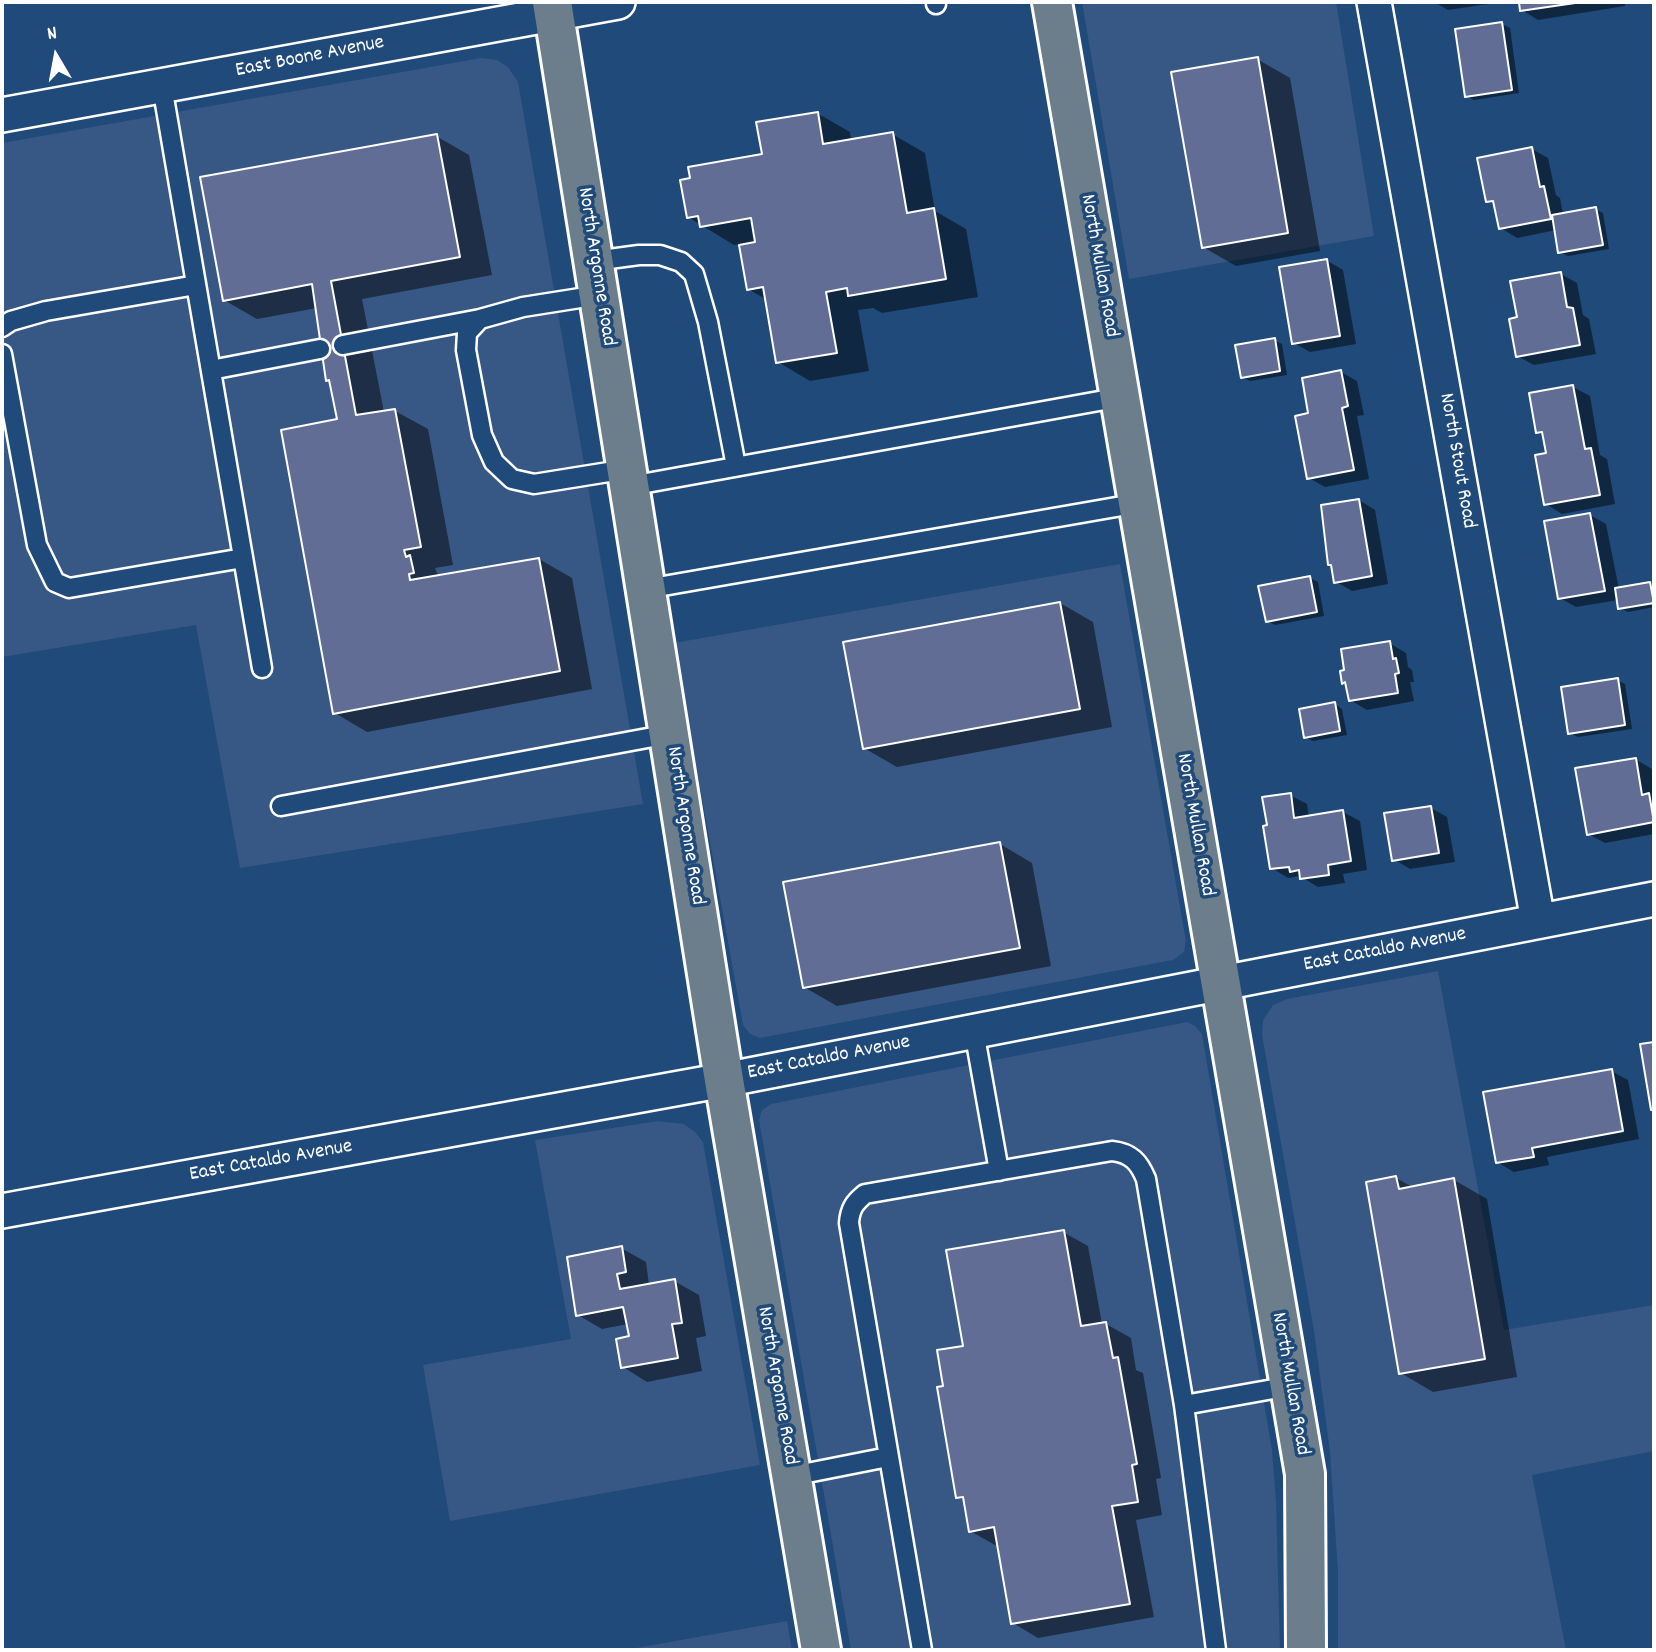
<!DOCTYPE html>
<style>
body{margin:0}
#map{position:relative;width:1656px;height:1652px;overflow:hidden;background:#1f4a7a;font-family:Dekko,sans-serif}
canvas{display:block}
.frame{position:absolute;inset:0;border:4px solid #fff;pointer-events:none}
.north{position:absolute;left:21px;top:21px;width:70px;height:70px;-webkit-text-stroke:5px #1f4a7a;paint-order:stroke;rotate:350deg;font-size:19px;font-weight:700;line-height:28px;text-align:center;color:#fff}
.north::after{content:'';display:block;margin:auto;width:24px;height:32px;background:#fff;clip-path:polygon(50% 0,100% 100%,50% 72%,0 100%)}
</style>
<div id="map">
<canvas width="1656" height="1652"></canvas>
<div class="frame"></div>
<div class="north">N</div>
</div>
<script>
const ctx = document.querySelector('canvas').getContext('2d');
ctx.lineJoin = 'round';
function paint(path, color) { ctx.fillStyle = color; ctx.fill(path, 'evenodd'); }
function stroke(path, color, width, dash) { ctx.strokeStyle = color; ctx.lineWidth = width; ctx.lineCap = dash ? 'butt' : 'round'; ctx.setLineDash(dash || []); ctx.stroke(path); }
function drawText(font, color, halo, rows, align = 'center') {
  ctx.font = font + ' Dekko,sans-serif'; ctx.lineWidth = 7; ctx.setLineDash([]); ctx.textBaseline = 'middle'; ctx.strokeStyle = halo; ctx.fillStyle = color; for (const [text, x, y, turn = 0] of rows) {
    ctx.save(); ctx.translate(x, y); ctx.rotate((+turn || 0) * Math.PI / 180); ctx.textAlign = isNaN(turn) ? turn : align; if (halo) ctx.strokeText(text, 0, 0); ctx.fillText(text, 0, 0); ctx.restore();
  }
}
paint(new Path2D(`
 M 1082,2 L 1336,2 L 1374,236 L 1129,279 Z
 M 481,58 L 497,60 L 508,67 L 518,82 L 643,804 L 240,868 L 196,625 L 2,657 L 2,143 Z
 M 1120,564 L 1186,941 L 1184,952 L 1173,960 L 760,1038 L 750,1034 L 743,1025 L 674,643 Z
 M 1438,971 L 1504,1330 L 1654,1305 L 1654,1451 L 1532,1475 L 1566,1650 L 1338,1650 L 1338,1573 L 1330,1452 L 1314,1331 L 1262,1035 L 1263,1020 L 1273,1005 L 1287,999 Z
 M 1187,1022 L 1195,1026 L 1202,1034 L 1272,1450 L 1276,1502 L 1280,1650 L 851,1650 L 759,1120 L 762,1110 L 771,1104 Z
 M 658,1121 L 684,1124 L 695,1132 L 703,1142 L 760,1465 L 450,1521 L 423,1365 L 571,1339 L 535,1140 Z
 M 787,1621 L 792,1650 L 625,1650 Z`), '#375784');
paint(new Path2D(`
 M 1434,2 L 1501,2 L 1448,10 Z
 M 1521,2 L 1625,2 L 1625,6 L 1538,20 L 1522,10 Z
 M 1502,24 L 1510,28 L 1519,93 L 1474,100 L 1466,96 Z
 M 1257,59 L 1290,78 L 1320,251 L 1236,266 L 1203,247 Z
 M 817,113 L 850,132 L 851,141 L 892,134 L 925,153 L 935,211 L 966,229 L 978,297 L 882,313 L 873,308 L 858,310 L 869,371 L 810,381 L 778,362 L 767,300 L 748,289 L 740,244 L 734,245 L 688,217 Z
 M 436,136 L 469,155 L 492,275 L 362,299 L 384,412 L 395,411 L 428,429 L 453,565 L 435,568 L 437,573 L 442,576 L 539,559 L 572,578 L 592,689 L 367,732 L 335,713 L 339,420 L 331,382 L 328,380 L 317,308 L 257,319 L 224,300 Z
 M 1532,149 L 1548,158 L 1556,195 L 1560,198 L 1563,214 L 1595,209 L 1603,213 L 1609,249 L 1568,256 L 1560,252 L 1556,230 L 1517,238 L 1501,228 L 1496,206 L 1488,201 Z
 M 1326,260 L 1343,270 L 1356,344 L 1310,352 L 1294,343 Z
 M 1561,274 L 1577,283 L 1583,315 L 1589,319 L 1596,354 L 1534,365 L 1517,356 L 1519,319 Z
 M 1274,340 L 1282,344 L 1287,375 L 1250,381 L 1242,377 Z
 M 1341,372 L 1357,381 L 1364,415 L 1357,416 L 1369,479 L 1325,487 L 1309,478 L 1310,415 Z
 M 1573,387 L 1590,396 L 1600,455 L 1607,459 L 1615,504 L 1562,514 L 1546,504 L 1548,455 L 1544,436 L 1537,432 Z
 M 1359,500 L 1375,510 L 1388,584 L 1352,591 L 1335,581 Z
 M 1590,515 L 1606,524 L 1619,589 L 1650,584 L 1654,586 L 1654,607 L 1628,612 L 1620,608 L 1618,600 L 1576,607 L 1560,598 Z
 M 1310,578 L 1318,582 L 1324,616 L 1275,625 L 1267,621 Z
 M 1060,603 L 1093,622 L 1112,727 L 897,767 L 864,748 Z
 M 1389,643 L 1406,653 L 1408,667 L 1412,670 L 1414,682 L 1410,682 L 1414,701 L 1367,710 L 1350,700 L 1348,685 L 1344,682 Z
 M 1617,680 L 1625,684 L 1632,729 L 1578,737 L 1570,733 Z
 M 1335,704 L 1342,709 L 1347,735 L 1313,741 L 1305,737 Z
 M 1635,759 L 1652,769 L 1654,784 L 1654,834 L 1605,843 L 1588,834 Z
 M 1290,795 L 1307,804 L 1309,818 L 1343,812 L 1360,821 L 1367,870 L 1343,874 L 1345,883 L 1318,887 L 1300,876 L 1288,878 L 1272,868 L 1269,826 Z
 M 1431,808 L 1447,817 L 1455,862 L 1410,869 L 1394,859 Z
 M 1000,844 L 1032,863 L 1051,966 L 837,1006 L 804,987 Z
 M 1611,1071 L 1628,1080 L 1639,1139 L 1547,1157 L 1549,1165 L 1514,1172 L 1497,1162 Z
 M 1396,1178 L 1414,1188 L 1454,1180 L 1487,1199 L 1517,1377 L 1433,1392 L 1401,1373 Z
 M 1063,1232 L 1088,1246 L 1102,1324 L 1106,1324 L 1131,1338 L 1136,1370 L 1143,1373 L 1161,1478 L 1156,1479 L 1162,1515 L 1136,1520 L 1154,1617 L 1038,1638 L 1013,1623 L 999,1544 L 995,1545 L 970,1531 L 965,1501 L 958,1497 L 945,1388 L 965,1347 Z
 M 621,1248 L 646,1262 L 649,1285 L 674,1281 L 699,1295 L 706,1336 L 696,1338 L 702,1371 L 647,1382 L 623,1367 L 631,1337 L 628,1324 L 602,1329 L 578,1315 Z`), '#0007');
const building = new Path2D(`
 M 1519,2 L 1582,2 L 1520,11 Z
 M 1502,22 L 1512,90 L 1465,97 L 1455,29 Z
 M 1258,57 L 1288,233 L 1202,248 L 1171,72 Z
 M 818,112 L 823,144 L 893,132 L 907,213 L 934,208 L 946,279 L 848,296 L 847,288 L 826,292 L 837,353 L 776,363 L 763,287 L 747,290 L 739,245 L 755,242 L 751,218 L 700,227 L 698,216 L 687,218 L 680,180 L 690,178 L 688,167 L 762,154 L 756,122 Z
 M 437,134 L 460,257 L 331,281 L 356,415 L 395,409 L 421,547 L 404,550 L 406,557 L 410,555 L 414,573 L 409,574 L 410,580 L 539,558 L 560,671 L 333,714 L 281,430 L 337,419 L 329,380 L 326,381 L 312,284 L 223,301 L 200,177 Z
 M 1532,147 L 1540,187 L 1544,186 L 1551,219 L 1499,229 L 1493,201 L 1486,202 L 1477,158 Z
 M 1596,207 L 1603,245 L 1558,253 L 1552,215 Z
 M 1327,259 L 1340,336 L 1292,344 L 1279,267 Z
 M 1561,272 L 1567,307 L 1573,308 L 1580,345 L 1516,357 L 1509,319 L 1517,317 L 1510,281 Z
 M 1275,338 L 1280,371 L 1241,378 L 1235,345 Z
 M 1341,370 L 1348,406 L 1342,408 L 1354,470 L 1307,479 L 1295,416 L 1308,413 L 1302,378 Z
 M 1573,385 L 1585,449 L 1591,448 L 1600,495 L 1544,505 L 1535,455 L 1546,453 L 1542,432 L 1536,433 L 1529,393 Z
 M 1359,499 L 1372,576 L 1334,583 L 1331,565 L 1328,565 L 1321,505 Z
 M 1590,513 L 1605,591 L 1558,599 L 1544,521 Z
 M 1310,576 L 1317,612 L 1266,622 L 1258,586 Z
 M 1650,582 L 1654,603 L 1618,609 L 1615,588 Z
 M 1060,602 L 1080,709 L 863,749 L 843,642 Z
 M 1390,641 L 1393,659 L 1396,658 L 1399,673 L 1395,674 L 1398,693 L 1349,701 L 1345,682 L 1342,684 L 1340,671 L 1344,670 L 1341,649 Z
 M 1618,678 L 1625,725 L 1568,734 L 1561,687 Z
 M 1335,702 L 1340,731 L 1304,738 L 1299,709 Z
 M 1636,758 L 1642,795 L 1649,793 L 1654,822 L 1587,835 L 1575,768 Z
 M 1291,793 L 1294,818 L 1343,810 L 1351,861 L 1328,865 L 1329,875 L 1300,879 L 1299,870 L 1290,872 L 1289,867 L 1270,869 L 1263,826 L 1267,825 L 1262,797 Z
 M 1431,806 L 1439,853 L 1392,861 L 1384,813 Z
 M 1000,842 L 1020,948 L 803,988 L 783,882 Z
 M 1654,1042 L 1654,1109 L 1651,1110 L 1640,1044 Z
 M 1612,1069 L 1623,1131 L 1532,1148 L 1534,1157 L 1496,1163 L 1483,1092 Z
 M 1396,1176 L 1399,1189 L 1454,1178 L 1485,1359 L 1399,1374 L 1366,1182 Z
 M 1064,1230 L 1081,1326 L 1106,1322 L 1113,1358 L 1118,1357 L 1137,1464 L 1132,1465 L 1138,1502 L 1112,1506 L 1130,1604 L 1011,1624 L 994,1527 L 969,1532 L 963,1497 L 956,1498 L 937,1387 L 943,1386 L 937,1350 L 963,1346 L 946,1250 Z
 M 622,1246 L 626,1272 L 617,1274 L 620,1289 L 675,1279 L 682,1323 L 672,1324 L 678,1358 L 621,1368 L 616,1339 L 629,1336 L 623,1307 L 576,1316 L 567,1257 Z`);
paint(building, '#626d96');
stroke(building, '#fff', 2);
const service = new Path2D(`
 M 936,2 L 936,4
 M 162,86 L 262,668
 M 594,261 L 639,255 L 660,255 L 681,262 L 694,274 L 708,322 L 736,466
 M 599,295 L 523,307 L 480,319 L 467,333 L 466,350 L 482,435 L 494,462 L 512,479 L 534,484 L 627,469
 M 2,327 L 11,321 L 46,311 L 196,285
 M 343,345 L 480,319
 M 2,354 L 37,545 L 55,582 L 69,588 L 243,558
 M 211,370 L 320,349
 M 630,486 L 1121,397
 M 646,589 L 1139,503
 M 281,806 L 669,734
 M 974,1031 L 999,1171
 M 1184,1405 L 1290,1386
 M 792,1476 L 888,1457
 M 922,1650 L 849,1223 C 850,1209 854,1203 865,1194 L 1112,1151 C 1131,1153 1139,1162 1146,1179 L 1184,1405 L 1216,1650`);
const minor = new Path2D(`
 M 1374,2 L 1538,921
 M 2,115 L 618,2
 M 2,1211 L 724,1080 L 1654,899`);
const primary = new Path2D(`
 M 552,2 L 724,1080 L 821,1650
 M 1052,2 L 1305,1474 L 1306,1650`);
stroke(service, '#fff', 23);
stroke(minor, '#fff', 38);
stroke(primary, '#fff', 44);
stroke(service, '#1f4a7a', 18);
stroke(minor, '#1f4a7a', 33);
stroke(primary, '#6c7d8c', 38);
drawText('21px', '#fff', '#1f4a7a', [
 ["East Boone Avenue",310,58,-11],
 ["North Mullan Road",1098,266,80],
 ["North Argonne Road",595,267,81],
 ["North Stout Road",1456,461,80],
 ["North Mullan Road",1194,825,80],
 ["North Argonne Road",684,826,81],
 ["East Cataldo Avenue",1385,951,-11],
 ["East Cataldo Avenue",829,1059,-11],
 ["East Cataldo Avenue",271,1162,-10],
 ["North Mullan Road",1289,1384,80],
 ["North Argonne Road",776,1386,80]
]);
</script>
